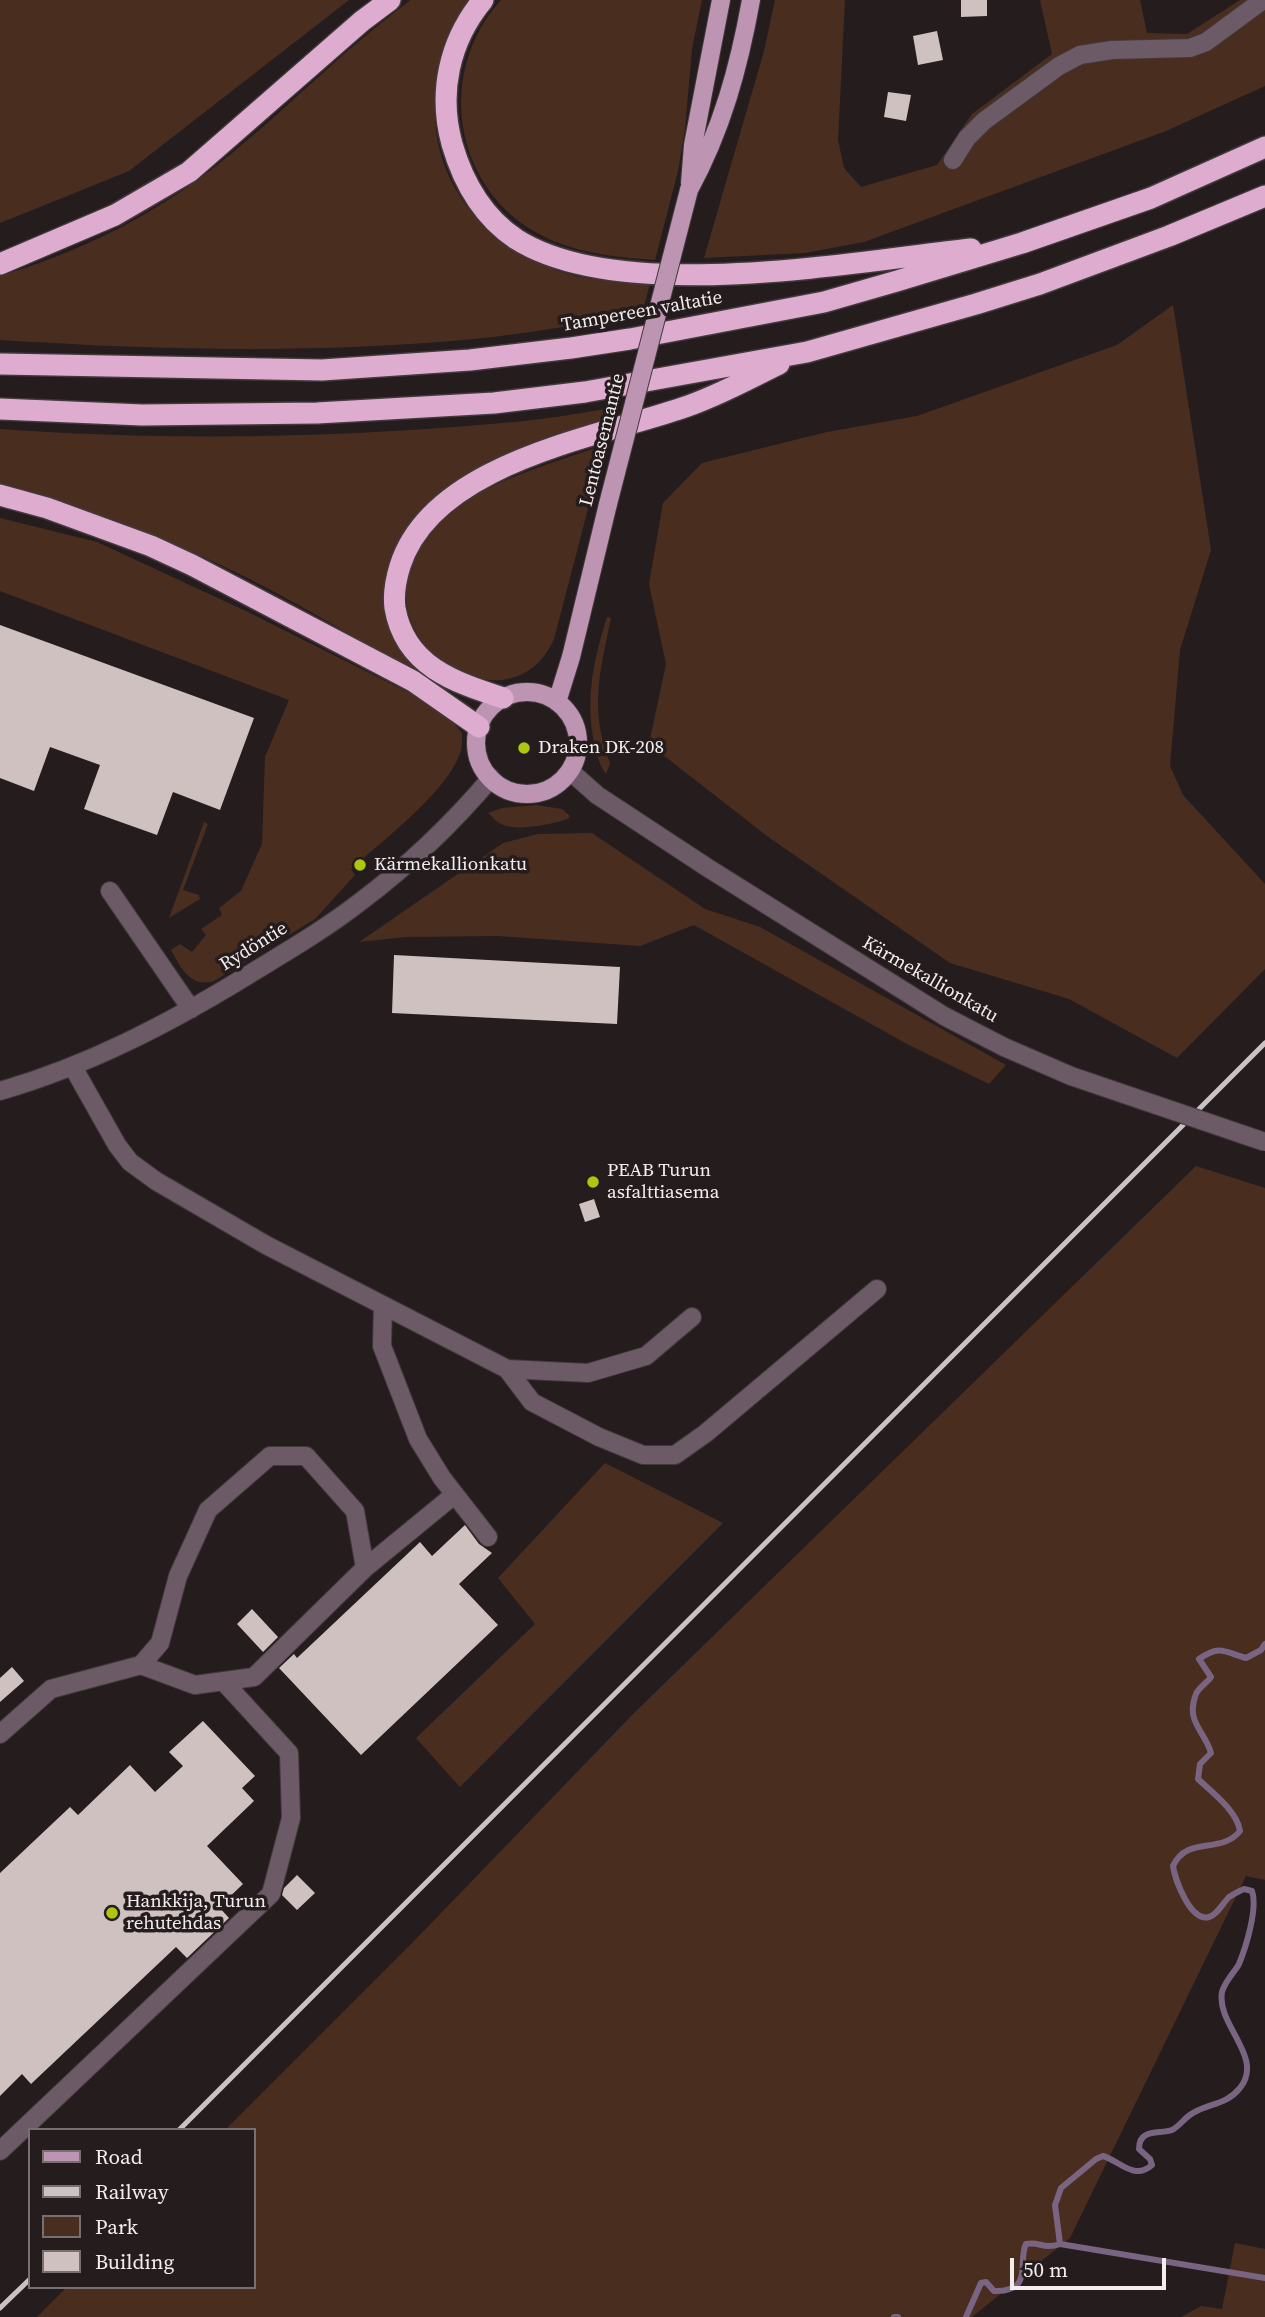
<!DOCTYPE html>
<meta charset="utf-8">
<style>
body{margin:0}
#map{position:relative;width:1265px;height:2317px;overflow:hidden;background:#251c1e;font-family:"Source Serif 4",serif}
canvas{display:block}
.legend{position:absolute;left:28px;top:2128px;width:228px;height:161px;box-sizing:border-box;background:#251c1e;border:2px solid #777071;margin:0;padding:9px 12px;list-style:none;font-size:21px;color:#f3edee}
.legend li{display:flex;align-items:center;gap:14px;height:35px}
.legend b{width:35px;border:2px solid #777071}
.scale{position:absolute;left:1010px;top:2258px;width:156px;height:32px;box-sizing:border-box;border:4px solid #f3edee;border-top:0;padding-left:9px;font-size:21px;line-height:24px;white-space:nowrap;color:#f3edee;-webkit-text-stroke:5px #251c1e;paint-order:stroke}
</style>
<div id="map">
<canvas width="1265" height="2317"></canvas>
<ul class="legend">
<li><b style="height:9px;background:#bd95b2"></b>Road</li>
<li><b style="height:9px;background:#cac3c5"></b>Railway</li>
<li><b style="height:19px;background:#492e20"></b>Park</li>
<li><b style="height:19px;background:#cec1c0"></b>Building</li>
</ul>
<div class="scale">50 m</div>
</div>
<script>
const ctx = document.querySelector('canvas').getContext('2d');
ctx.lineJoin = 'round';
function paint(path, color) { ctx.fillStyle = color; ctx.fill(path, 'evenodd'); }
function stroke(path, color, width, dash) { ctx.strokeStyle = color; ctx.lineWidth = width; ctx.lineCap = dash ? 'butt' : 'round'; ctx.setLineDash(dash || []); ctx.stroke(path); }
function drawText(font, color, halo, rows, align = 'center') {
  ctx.font = font + ' "Source Serif 4",serif'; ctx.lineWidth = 7; ctx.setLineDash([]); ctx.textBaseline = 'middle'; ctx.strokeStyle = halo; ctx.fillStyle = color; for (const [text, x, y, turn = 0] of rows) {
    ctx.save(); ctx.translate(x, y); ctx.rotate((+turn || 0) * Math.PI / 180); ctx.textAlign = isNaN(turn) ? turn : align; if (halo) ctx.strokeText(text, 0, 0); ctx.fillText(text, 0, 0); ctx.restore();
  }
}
paint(new Path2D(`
 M 0,0 L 349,0 L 129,171 L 0,223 Z
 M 411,0 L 470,0 C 446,30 436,67 435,104 C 431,190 496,256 576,276 C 600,281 625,282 650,283 L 642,314 C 586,322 530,334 474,339 C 316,354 158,350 0,340 L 0,276 C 80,252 155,215 221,162 C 286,110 344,49 411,0 Z
 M 501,0 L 702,0 L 692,49 L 685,129 L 678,171 L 655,260 C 616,257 577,254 541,235 C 453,190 435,72 501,0 Z
 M 775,0 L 845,0 L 838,140 L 844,168 L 861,187 L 937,165 L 972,114 L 1052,54 L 1040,0 L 1140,0 L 1147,33 L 1187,34 L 1240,0 L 1265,0 L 1265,86 L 1166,131 L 864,242 L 805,253 L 704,258 L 764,51 Z
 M 1173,305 L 1211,550 L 1180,650 L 1170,766 L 1183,795 L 1265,884 L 1265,969 L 1177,1058 L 1069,999 L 950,963 L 767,836 L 649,744 L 666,664 L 649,584 L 663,503 L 702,463 L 827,432 L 917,416 L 1117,345 Z
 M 619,407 L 618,420 L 450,487 L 385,600 L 390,631 L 398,646 L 416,666 L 411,671 C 343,630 274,588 201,556 C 136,527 68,507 0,485 L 0,429 C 166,441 337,438 503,423 C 542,420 580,413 619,407 Z
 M 609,443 L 589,505 L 554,639 C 512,736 357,644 422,546 C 434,528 448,513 466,501 C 503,476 566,459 609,443 Z
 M 0,518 L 97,542 L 248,612 L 443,710 L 462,733 C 462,738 462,745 461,750 C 450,790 382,841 351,869 L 355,875 L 315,919 L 214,981 C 190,988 181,968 171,950 L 180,944 L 192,952 L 206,935 L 201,929 L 222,915 L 219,908 L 241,891 L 262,844 L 265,757 L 289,700 L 0,591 Z
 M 607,617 L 611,618 C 600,672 589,709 610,763 L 606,774 C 598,764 596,750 593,737 C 586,695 594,658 607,617 Z
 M 536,805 L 562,809 L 570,816 L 568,819 C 553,824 515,832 501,824 C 496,822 492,816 488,813 L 502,808 Z
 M 204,822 L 208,824 L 183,890 L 199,895 L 200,899 L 169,918 Z
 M 592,833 L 705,909 L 760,927 L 1006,1065 L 989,1084 L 907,1044 L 694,925 L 640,946 L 498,936 L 406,937 L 359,942 L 503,843 L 538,834 Z
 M 1196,1166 L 1265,1188 L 1265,1880 L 1246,1876 L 1070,2238 L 972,2317 L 37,2317 L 67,2287 L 254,2287 L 254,2130 L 225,2130 L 417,1938 L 633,1714 Z
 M 605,1463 L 723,1523 L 460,1787 L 416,1738 L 535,1624 L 498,1578 Z
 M 1235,2243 L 1265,2249 L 1265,2317 L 1181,2317 L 1201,2306 L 1222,2309 Z`), '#492e20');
stroke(new Path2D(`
 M 1060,2244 L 1265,2278
 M 894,2317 L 898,2317
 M 966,2317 L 981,2283 L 986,2282 L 994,2291 C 1035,2292 1017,2261 1026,2244 C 1040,2241 1043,2250 1060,2244 L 1055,2205 L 1061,2188 L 1096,2159 L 1103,2156 C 1120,2161 1134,2181 1152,2165 L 1150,2159 L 1139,2149 C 1139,2144 1140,2138 1146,2135 C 1153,2131 1164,2133 1172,2130 C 1180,2126 1185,2117 1193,2113 C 1210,2103 1226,2105 1240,2088 C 1265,2057 1216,2025 1222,1992 C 1225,1981 1234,1973 1239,1964 C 1246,1947 1258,1908 1252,1891 L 1244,1889 C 1239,1891 1234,1894 1229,1897 C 1223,1903 1217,1915 1209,1917 C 1190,1922 1175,1879 1173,1866 C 1187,1835 1221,1855 1240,1831 C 1237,1811 1212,1792 1198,1779 L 1200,1764 L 1211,1753 C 1205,1731 1185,1722 1196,1694 C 1199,1687 1207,1683 1211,1677 L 1199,1659 C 1221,1644 1224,1652 1246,1658 L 1261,1650 L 1265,1644`), '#796581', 6);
paint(new Path2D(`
 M 961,0 L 987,0 L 987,16 L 961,17 Z
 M 937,31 L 943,60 L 918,65 L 913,36 Z
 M 888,92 L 911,95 L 906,121 L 884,117 Z
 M 0,625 L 254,718 L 220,810 L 173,792 L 157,835 L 84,809 L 100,765 L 50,747 L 34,791 L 0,778 Z
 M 394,955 L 620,967 L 617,1024 L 392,1013 Z
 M 594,1199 L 600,1217 L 585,1222 L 579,1204 Z
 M 465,1525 L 479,1544 L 492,1553 L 459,1584 L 498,1625 L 361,1755 L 279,1668 L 294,1654 L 297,1658 L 420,1542 L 432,1556 Z
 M 252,1609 L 278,1637 L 263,1652 L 237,1624 Z
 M 12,1667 L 24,1681 L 0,1702 L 0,1678 Z
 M 203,1721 L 255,1776 L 242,1788 L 254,1801 L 207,1846 L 243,1884 L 219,1907 L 229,1918 L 187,1958 L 176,1947 L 31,2084 L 22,2074 L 0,2096 L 0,1873 L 70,1807 L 78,1815 L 130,1765 L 155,1792 L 183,1766 L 169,1752 Z
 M 297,1875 L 315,1893 L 297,1910 L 282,1895 L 284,1888 Z`), '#cec1c0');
const minor = new Path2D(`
 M 953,160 L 967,138 L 984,121 L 1059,66 L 1080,55 L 1112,50 L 1190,48 L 1206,42 L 1263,0
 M 570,771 L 597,795 L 708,868 L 944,1016 L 1004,1047 L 1071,1076
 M 110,891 L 191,1009
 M 73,1067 L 117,1145 L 130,1162 L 156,1181 L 266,1245 L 507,1369 L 588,1373 L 646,1356 L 692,1317
 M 0,1091 C 87,1066 168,1024 245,977 C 284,953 324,930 360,902 C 408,866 452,824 491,778
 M 383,1305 L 382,1346 L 418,1439 L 442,1478 L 488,1537
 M 507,1369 L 532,1402 L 599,1437 L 643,1455 L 675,1455 L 706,1433 L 877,1289
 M 365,1568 L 454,1495
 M 0,1734 L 51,1689 L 141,1665 L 195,1685 L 254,1677 L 365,1568 L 355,1511 L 306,1456 L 270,1456 L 208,1510 L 178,1576 L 160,1643 L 141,1665
 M 0,2151 L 271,1894 L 291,1818 L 289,1753 L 223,1681`);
const major = new Path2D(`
 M 690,183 L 693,145 L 721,0
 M 689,190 C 722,129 739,67 751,0
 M476 743a51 51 0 1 1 102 0a51 51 0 1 1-102 0Z
 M 557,702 L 571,657 L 608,504`);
const highway = new Path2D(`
 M 483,0 C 449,41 438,93 452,144 C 463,182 483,217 516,239 C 620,305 851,262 971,249
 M 0,264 L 115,215 L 189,172 L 362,21 L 390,0
 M 0,364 L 322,370 L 470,360 L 571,348 L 630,339 L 824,302 L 897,281 L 1022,243 L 1151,198 L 1265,147
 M 0,409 L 142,415 L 317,413 L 494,403 L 585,392 L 807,352 L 976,304 L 1040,284 L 1169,236 L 1265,196
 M 0,495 L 47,508 L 151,546 L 192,565 L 413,681 L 479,727
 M 503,698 C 454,682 405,666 395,608 C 393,593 396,579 400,566 C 432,464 594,438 682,408 C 716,397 748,379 779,364`);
stroke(minor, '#42393b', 20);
stroke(major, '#42393b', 20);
stroke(highway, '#42393b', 24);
stroke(minor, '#6d5a67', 18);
stroke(major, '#bd95b2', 18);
stroke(highway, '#ddaccf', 21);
stroke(new Path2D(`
 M 179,2130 L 1265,1043
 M 0,2308 L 30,2279`), '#cac3c5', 5);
const minorBridge = new Path2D(`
 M 1071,1076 L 1265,1142`);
const majorBridge = new Path2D(`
 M 608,504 L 689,190`);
stroke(minorBridge, '#42393b', 20, []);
stroke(majorBridge, '#42393b', 20, []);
stroke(minorBridge, '#6d5a67', 18);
stroke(majorBridge, '#bd95b2', 18);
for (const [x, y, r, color] of [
 [524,748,7,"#adc60f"],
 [360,865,7,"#adc60f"],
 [593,1182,7,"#adc60f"],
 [112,1913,7,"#adc60f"]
]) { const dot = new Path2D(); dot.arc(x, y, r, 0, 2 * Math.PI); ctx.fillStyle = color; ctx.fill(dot); stroke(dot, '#251c1e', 2.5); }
drawText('19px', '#f3edee', '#251c1e', [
 ["Tampereen valtatie",642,312,-10],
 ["Lentoasemantie",603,440,-76],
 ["Rydöntie",254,947,-32],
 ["Kärmekallionkatu",930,980,30]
]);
drawText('19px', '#f3edee', '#251c1e', [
 ["Draken DK-208",538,748],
 ["Kärmekallionkatu",374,865],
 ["PEAB Turun",607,1171],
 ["asfalttiasema",607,1193],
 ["Hankkija, Turun",126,1902],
 ["rehutehdas",126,1924]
], 'left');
</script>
